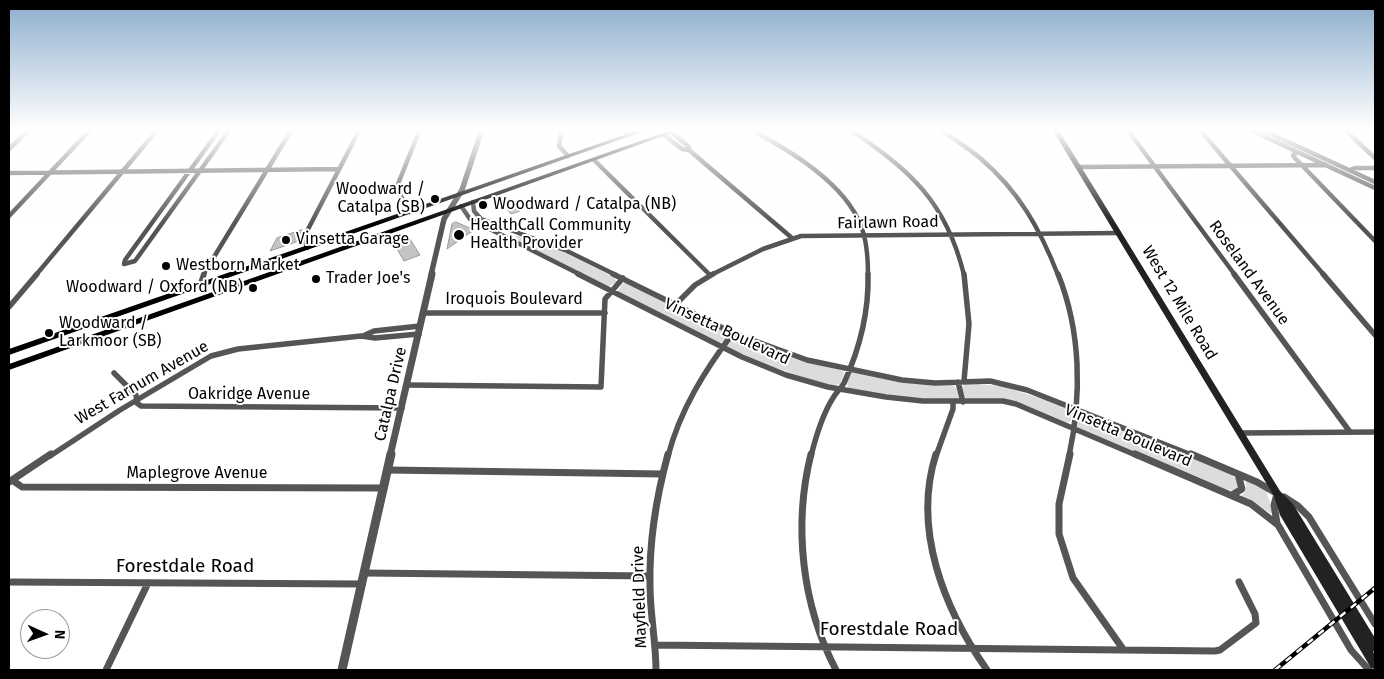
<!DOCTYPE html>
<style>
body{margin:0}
#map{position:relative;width:1384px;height:679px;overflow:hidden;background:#fff;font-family:"Fira Sans",sans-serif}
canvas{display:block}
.frame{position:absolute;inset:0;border:10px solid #000;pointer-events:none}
.north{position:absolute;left:20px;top:609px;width:50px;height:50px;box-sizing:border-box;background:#fff;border:1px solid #999;border-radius:50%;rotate:92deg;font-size:14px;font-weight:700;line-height:20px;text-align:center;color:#000}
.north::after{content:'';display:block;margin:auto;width:18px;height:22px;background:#000;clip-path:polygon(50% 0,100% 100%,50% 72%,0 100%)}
</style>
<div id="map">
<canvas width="1384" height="679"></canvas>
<div class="frame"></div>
<div class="north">N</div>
</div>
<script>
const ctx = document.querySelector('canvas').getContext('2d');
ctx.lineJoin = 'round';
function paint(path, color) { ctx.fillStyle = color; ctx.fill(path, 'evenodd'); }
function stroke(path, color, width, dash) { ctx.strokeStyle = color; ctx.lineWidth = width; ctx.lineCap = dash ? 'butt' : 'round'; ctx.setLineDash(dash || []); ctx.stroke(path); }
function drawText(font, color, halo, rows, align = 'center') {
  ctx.font = font + ' "Fira Sans",sans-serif'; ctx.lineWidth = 4; ctx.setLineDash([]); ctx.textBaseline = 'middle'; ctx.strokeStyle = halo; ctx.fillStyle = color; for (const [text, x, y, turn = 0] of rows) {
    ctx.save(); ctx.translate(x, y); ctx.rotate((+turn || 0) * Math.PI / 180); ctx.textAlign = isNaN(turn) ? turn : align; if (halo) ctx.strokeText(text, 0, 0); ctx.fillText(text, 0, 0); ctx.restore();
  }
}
paint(new Path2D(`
 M 519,235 L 565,253 L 614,277 L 617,282 L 608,287 L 513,238 Z
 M 626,283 L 728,333 L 728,335 L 724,341 L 718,343 L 618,291 L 622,284 Z
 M 736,337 L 784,356 L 843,371 L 844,373 L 840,384 L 832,386 C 796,375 761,364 727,347 L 727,345 L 732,338 Z
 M 852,372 L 897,381 L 953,385 L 957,389 L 959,399 L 956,400 L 903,397 L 848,388 L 847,381 Z
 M 966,383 L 1001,386 L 1068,407 L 1074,412 L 1070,422 L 1066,422 L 1026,405 L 968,399 L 965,397 L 962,387 Z
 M 1081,413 L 1228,472 L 1236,479 L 1239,486 L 1234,491 L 1224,489 L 1079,428 L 1075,424 Z
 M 1246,480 L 1266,490 L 1274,515 L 1242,496 L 1246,490 Z`), '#dcdcdc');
const building = new Path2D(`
 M 510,199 L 520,211 L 511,214 L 501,202 Z
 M 456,222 L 474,230 L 447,249 L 452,224 Z
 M 302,230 L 296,242 L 270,251 L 277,238 Z
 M 408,236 L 420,255 L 404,261 L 393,242 Z`);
paint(building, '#c4c4c4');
stroke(building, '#999', 1);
stroke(new Path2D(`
 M 220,129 L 125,260 L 124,264 L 135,261 L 230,129
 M 562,129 L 559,146 L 568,156
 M 625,129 L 628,135
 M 750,129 C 789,150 845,183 861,226 C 867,241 868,259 868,275
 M 849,129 C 910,170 946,201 964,275
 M 940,129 C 953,139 968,148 980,158 C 1019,191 1040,229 1058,275
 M 1127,129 L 1235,275
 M 1199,129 L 1324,275
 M 1248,129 L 1375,188
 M 1260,129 L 1375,182
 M 1344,129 L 1375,158
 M 671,132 L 689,147 L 689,150 L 792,238
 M 664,135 L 682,149 L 689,150
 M 9,149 L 30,129
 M 1297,152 L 1293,155 L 1295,158 L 1375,241
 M 594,160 L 710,275
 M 1078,167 L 1326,165
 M 1350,170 L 1355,168 L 1375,168
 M 9,173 L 339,169
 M 473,202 L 474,211 L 481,219 L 567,251 L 616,275
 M 461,206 L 470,219 L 581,275
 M 410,212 L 399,193 L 398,184 L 420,129
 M 9,216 L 91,129
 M 307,248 L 304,237 L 360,129
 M 36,275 L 158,129
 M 203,275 L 292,129
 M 711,275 L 763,249 L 801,236 L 1119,233`), '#555', 4.5);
stroke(new Path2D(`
 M 578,274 L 742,357 L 786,375 L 828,387 L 886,397 L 923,401 L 1003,401 L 1016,404 L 1138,456
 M 613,274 L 733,333 L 807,360 L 902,380 L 935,383 L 990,381 L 1027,390 L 1194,456
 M 964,274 L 969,324 L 964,381
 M 1058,274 C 1081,331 1082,396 1069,456
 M 1234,274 L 1350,432
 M 1323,274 L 1375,335
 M 200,285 L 204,274
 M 676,304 L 695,285 L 713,274
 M 9,307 L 37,274
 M 423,313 L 605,313
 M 363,336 L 374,331 L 420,326
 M 114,373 L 136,395 L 137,403 L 141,406 L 402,408
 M 958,382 L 963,402
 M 407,385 L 601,387 L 605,299 L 623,278
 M 1240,433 L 1375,432
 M 50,456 L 120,410 L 211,356 L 238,349 L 361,336 L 375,338 L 419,334
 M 668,456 C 680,410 705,370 733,333
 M 811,456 C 816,436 822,415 833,398 C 836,392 841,389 844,383 C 860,348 869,312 868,274
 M 936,456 L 953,409 L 953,402`), '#555', 5.5);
stroke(new Path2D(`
 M 811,454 C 793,526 802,605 836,670
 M 936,454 C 912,529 944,609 987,670
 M 1070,454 L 1059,504 L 1059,534 L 1073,578 L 1123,649
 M 1135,454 L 1251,504 L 1278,525 L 1351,650 L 1369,670
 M 1191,454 L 1257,482 L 1276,493
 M 388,470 L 662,474
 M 12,480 L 22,487 L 384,488
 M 9,482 L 51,454
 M 1277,494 L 1274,505 L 1277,523
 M 1232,495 L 1242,489 L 1238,474
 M 1284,497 L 1298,506 L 1309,517 L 1375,624
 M 364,573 L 650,576
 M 9,582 L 362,584
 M 655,645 L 1215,651 L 1220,650 L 1256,623 L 1255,614 L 1239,582
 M 106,670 L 148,583
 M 656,670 C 656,642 650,614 650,586 C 649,541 656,498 668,454`), '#555', 7);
stroke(new Path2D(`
 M 431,275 L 444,219 L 462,190 L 482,129`), '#555', 5.5);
stroke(new Path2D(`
 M 390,456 L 432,274`), '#555', 7);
stroke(new Path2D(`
 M 342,670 L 391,454`), '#555', 9);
paint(new Path2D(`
 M 1052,129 L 1058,129 L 1280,491 L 1293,504 L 1375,638 L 1375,652 L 1373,651 L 1375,655 L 1375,669 L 1371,668 L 1280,515 L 1274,496 Z`), '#222');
paint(new Path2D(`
 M 641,129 L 650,129 L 9,355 L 9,349 Z
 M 674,129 L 683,129 L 9,370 L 9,364 Z`), '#000');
const rail = new Path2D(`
 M 1275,670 L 1375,588`);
stroke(rail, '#000', 4.5);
stroke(rail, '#fff', 2.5, [7]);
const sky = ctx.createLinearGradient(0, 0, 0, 224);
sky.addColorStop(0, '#8cadcc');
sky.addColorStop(0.58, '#fff');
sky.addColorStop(1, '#ffffff00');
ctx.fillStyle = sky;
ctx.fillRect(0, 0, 1384, 224);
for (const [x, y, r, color] of [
 [435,199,5,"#000"],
 [483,205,5,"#000"],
 [459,235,6,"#000"],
 [286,240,5,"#000"],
 [166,266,5,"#000"],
 [316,279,5,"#000"],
 [253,288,5,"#000"],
 [49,333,5,"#000"]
]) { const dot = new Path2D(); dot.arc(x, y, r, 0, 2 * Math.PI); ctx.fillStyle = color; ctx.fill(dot); stroke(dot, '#fff', 2); }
drawText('16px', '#000', '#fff', [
 ["Woodward /",425,190,"right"],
 ["Catalpa (SB)",425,208,"right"],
 ["Woodward / Catalpa (NB)",493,205],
 ["HealthCall Community",470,226],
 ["Health Provider",470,244],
 ["Vinsetta Garage",296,240],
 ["Westborn Market",176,266],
 ["Trader Joe's",326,279],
 ["Woodward / Oxford (NB)",243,288,"right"],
 ["Woodward /",59,324],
 ["Larkmoor (SB)",59,342]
], 'left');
drawText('16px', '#000', '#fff', [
 ["Fairlawn Road",888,223,-1],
 ["Roseland Avenue",1249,273,54],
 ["Iroquois Boulevard",514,300],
 ["West 12 Mile Road",1179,303,59],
 ["Vinsetta Boulevard",727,332,25],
 ["West Farnum Avenue",142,383,-30],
 ["Catalpa Drive",391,394,-77],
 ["Oakridge Avenue",249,395],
 ["Vinsetta Boulevard",1128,436,23],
 ["Maplegrove Avenue",197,474],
 ["Mayfield Drive",640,597,-92]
]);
drawText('19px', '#000', '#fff', [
 ["Forestdale Road",185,567],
 ["Forestdale Road",889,630]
]);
</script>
